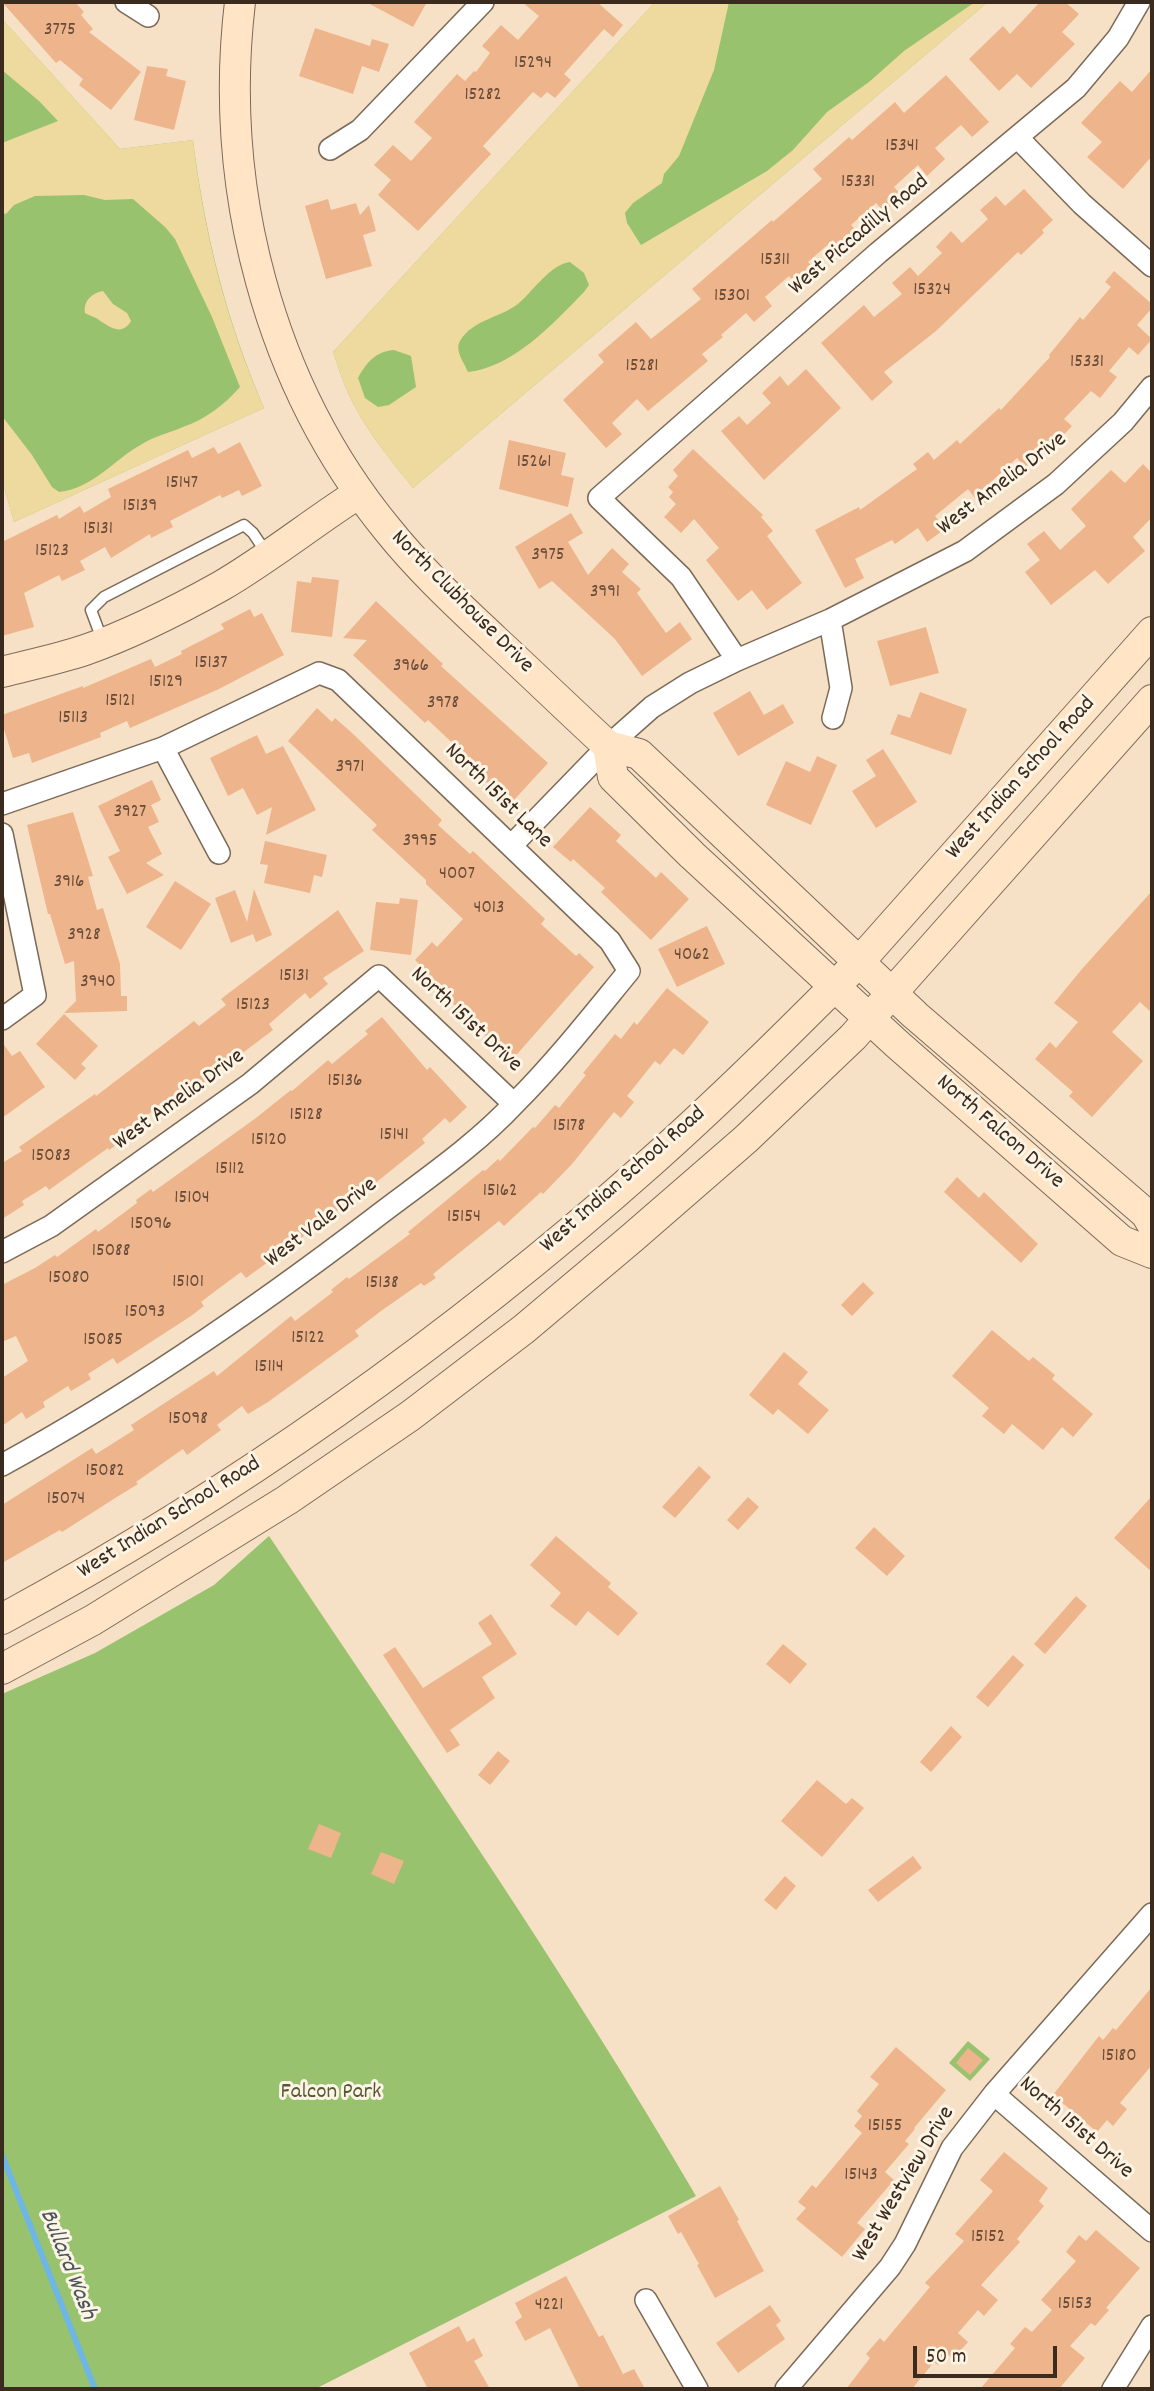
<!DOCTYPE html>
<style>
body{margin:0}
#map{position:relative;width:1154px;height:2391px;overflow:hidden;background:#f6e1c6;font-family:Dekko,sans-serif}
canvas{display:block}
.frame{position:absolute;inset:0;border:4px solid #3b2a1e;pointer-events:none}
.scale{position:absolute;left:913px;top:2346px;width:144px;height:32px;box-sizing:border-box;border:4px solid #3b2a1e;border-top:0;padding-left:9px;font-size:21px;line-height:24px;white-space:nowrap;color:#3b2a1e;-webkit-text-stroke:5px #fcf5e5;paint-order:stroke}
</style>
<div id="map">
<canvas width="1154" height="2391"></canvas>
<div class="frame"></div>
<div class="scale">50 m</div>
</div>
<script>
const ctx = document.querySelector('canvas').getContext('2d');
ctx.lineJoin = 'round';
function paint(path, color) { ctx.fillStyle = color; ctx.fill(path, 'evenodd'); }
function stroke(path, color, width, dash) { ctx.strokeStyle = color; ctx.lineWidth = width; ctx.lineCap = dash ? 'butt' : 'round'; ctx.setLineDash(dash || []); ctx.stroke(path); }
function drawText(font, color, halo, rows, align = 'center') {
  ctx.font = font + ' Dekko,sans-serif'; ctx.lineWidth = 6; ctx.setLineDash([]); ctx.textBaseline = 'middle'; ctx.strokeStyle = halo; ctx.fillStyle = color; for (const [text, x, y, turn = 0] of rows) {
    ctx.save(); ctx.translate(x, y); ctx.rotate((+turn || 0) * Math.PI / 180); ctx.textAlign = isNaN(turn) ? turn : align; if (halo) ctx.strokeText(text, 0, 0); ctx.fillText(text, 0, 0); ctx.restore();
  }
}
paint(new Path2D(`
 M 655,2 L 988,2 L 413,488 C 389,458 364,428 348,393 C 342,380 338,366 333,352 Z
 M 2,19 L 120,149 L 193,140 C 205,235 226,319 264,408 L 14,522 L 2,480 Z
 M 269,1536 C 415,1754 564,1970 696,2196 L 315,2389 L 2,2389 L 2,1694 L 95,1653 L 214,1585 Z
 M 968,2041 L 990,2059 L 970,2081 L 949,2063 Z`), '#98c26e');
paint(new Path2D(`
 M 655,2 L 729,2 L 714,70 L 679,156 L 664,174 L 662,183 L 633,203 L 625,213 L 627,223 L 641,245 L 767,171 L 793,150 L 827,112 L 869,82 L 904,51 L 975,2 L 988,2 L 413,488 C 389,458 364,428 348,393 C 342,380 338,366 333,352 ZM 570,262 L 584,273 L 589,285 L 584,292 C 553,324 513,367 468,372 C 465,364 454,350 460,341 C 473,319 501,318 519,303 C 534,290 550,265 570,262 ZM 394,350 L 411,356 L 416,387 L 389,405 L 378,407 L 365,398 L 358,378 C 366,363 376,351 394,350 Z
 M 2,19 L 120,149 L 193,140 C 204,233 226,321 264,408 L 14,522 L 2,480 L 2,416 L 32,455 L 52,487 L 59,492 C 94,488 113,460 142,444 C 155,436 169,433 183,427 C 206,419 224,405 240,387 L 212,317 L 175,239 L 165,227 L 133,199 L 105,200 L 84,195 L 35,196 L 14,205 L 6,214 L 2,213 L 2,143 L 58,121 L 39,101 L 2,70 Z
 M 103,291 L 113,304 L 127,313 L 131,321 C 121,338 107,325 96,318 C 92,316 88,315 85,313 C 83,301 92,293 103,291 Z`), '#eeda9e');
stroke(new Path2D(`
 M 2,2155 L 95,2389`), '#6db6e5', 6);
paint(new Path2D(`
 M 2,2 L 75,2 L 84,12 L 81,15 L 93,29 L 89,32 L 141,72 L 111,110 L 79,85 L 83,79 L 60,60 L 56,63 Z
 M 366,2 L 427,2 L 413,27 Z
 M 522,2 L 597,2 L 623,25 L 613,37 L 604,29 L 564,74 L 571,80 L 555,98 L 547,92 L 541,98 L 533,92 L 483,146 L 491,154 L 418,231 L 378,195 L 391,180 L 374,165 L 393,145 L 411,161 L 432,138 L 414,122 L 457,74 L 465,81 L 474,71 L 476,72 L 490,53 L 482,46 L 501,25 L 518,40 L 539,16 Z
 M 1040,2 L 1065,2 L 1079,14 L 1062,32 L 1075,44 L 1031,88 L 1017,74 L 999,91 L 969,59 L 1003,26 L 1010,34 Z
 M 315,28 L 370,46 L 372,39 L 389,44 L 379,72 L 362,66 L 353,94 L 299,76 Z
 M 147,66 L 168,69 L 166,76 L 186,81 L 174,130 L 134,120 Z
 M 1152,69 L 1152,156 L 1123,189 L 1087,157 L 1102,142 L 1081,123 L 1120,81 L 1132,92 Z
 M 946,75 L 989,122 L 972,137 L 961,125 L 935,148 L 945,159 L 927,176 L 918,165 L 894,187 L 902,196 L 884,212 L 876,203 L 851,225 L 859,233 L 841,249 L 833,240 L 808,262 L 815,269 L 797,285 L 789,276 L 765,297 L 772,306 L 754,322 L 746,313 L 721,335 L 723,337 L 702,354 L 708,361 L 648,411 L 637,399 L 612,423 L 622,434 L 606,448 L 563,400 L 604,362 L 598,355 L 636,322 L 651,339 L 701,299 L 692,289 L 772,220 L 773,222 L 822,179 L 813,169 L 849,137 L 852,140 L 895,102 L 904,113 Z
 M 1024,189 L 1053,220 L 1042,230 L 1044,233 L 1021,255 L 1018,252 L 936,331 L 884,372 L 893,382 L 872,401 L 821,343 L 864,305 L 874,317 L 902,294 L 892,283 L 910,267 L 918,276 L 942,253 L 936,247 L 951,231 L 962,243 L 988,219 L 980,210 L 996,196 L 1005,206 Z
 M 328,199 L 331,210 L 356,203 L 360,215 L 369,205 L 376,231 L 363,235 L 372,266 L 326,279 L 305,206 Z
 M 1114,271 L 1152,304 L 1152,308 L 1137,325 L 1152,339 L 1138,355 L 1129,347 L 1109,371 L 1117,377 L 1100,398 L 1091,391 L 1064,419 L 1072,426 L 1056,443 L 1054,441 L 1026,468 L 1017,458 L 991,482 L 999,491 L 981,506 L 968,489 L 935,516 L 945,529 L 927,542 L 918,528 L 895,544 L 892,540 L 855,559 L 864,578 L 845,588 L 815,530 L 859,507 L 860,510 L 917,469 L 913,464 L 928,452 L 934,460 L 957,440 L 960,444 L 999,408 L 1001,410 L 1050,357 L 1049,355 L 1080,317 L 1083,320 L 1111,287 L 1105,282 Z
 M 806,369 L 841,408 L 764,480 L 721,431 L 739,416 L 747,425 L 771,403 L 762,393 L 780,376 L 788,386 Z
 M 509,440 L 566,453 L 561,475 L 574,478 L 568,507 L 499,489 Z
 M 240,442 L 262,486 L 242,496 L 239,490 L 222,498 L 220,495 L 170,521 L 173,527 L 151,538 L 150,534 L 111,558 L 105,547 L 80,561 L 85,570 L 62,581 L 59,575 L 24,593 L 34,627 L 2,636 L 2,542 L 57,515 L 59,519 L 80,506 L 84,513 L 111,497 L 108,489 L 188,450 L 192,458 L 214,447 L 218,454 Z
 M 693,449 L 763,515 L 761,517 L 773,531 L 767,536 L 802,583 L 767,610 L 752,590 L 738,601 L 706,560 L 719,548 L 694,519 L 681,533 L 664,517 L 676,504 L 669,497 L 673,492 L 668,487 L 678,476 L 673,470 Z
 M 1143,464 L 1152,473 L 1152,517 L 1133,537 L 1145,551 L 1108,584 L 1095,570 L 1051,605 L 1025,572 L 1040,560 L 1027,544 L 1044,531 L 1060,550 L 1086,526 L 1071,509 L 1111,470 L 1125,483 Z
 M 571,513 L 583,533 L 568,542 L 588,575 L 612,548 L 629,564 L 622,572 L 641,589 L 637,593 L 666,633 L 680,622 L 692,639 L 642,676 L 615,639 L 552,581 L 539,589 L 515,547 Z
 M 312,577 L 339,580 L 332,637 L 291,632 L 297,581 L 311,583 Z
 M 376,601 L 443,664 L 441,666 L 548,763 L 514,800 L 500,786 L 496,791 L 457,755 L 461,751 L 428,720 L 425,723 L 353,655 L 367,640 L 343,638 Z
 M 250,609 L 254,617 L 262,613 L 284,655 L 219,689 L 130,728 L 127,721 L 100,733 L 101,737 L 32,763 L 29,753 L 13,758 L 2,723 L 2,715 L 83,686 L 83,688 L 151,659 L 155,667 L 182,654 L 181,651 L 224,629 L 221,624 Z
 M 926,627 L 939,673 L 890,686 L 877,641 Z
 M 750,691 L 764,715 L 783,704 L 794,723 L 738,756 L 713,713 Z
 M 920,692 L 967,709 L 951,755 L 890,734 L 898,714 L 910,718 Z
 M 317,708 L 332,722 L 335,718 L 351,732 L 442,820 L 438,825 L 470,854 L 473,851 L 545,919 L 541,924 L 576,956 L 579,953 L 594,967 L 511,1061 L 424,975 L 427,972 L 415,960 L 432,942 L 437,947 L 463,919 L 426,884 L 426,880 L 372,830 L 377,825 L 288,741 Z
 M 257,735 L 266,754 L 283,746 L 316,810 L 266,835 L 272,807 L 257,815 L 243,788 L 228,796 L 210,758 Z
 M 883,749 L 917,802 L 876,828 L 852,791 L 876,776 L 866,760 Z
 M 817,756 L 837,765 L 811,825 L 766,805 L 786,761 L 810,772 Z
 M 152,780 L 161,800 L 151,805 L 159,822 L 148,827 L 162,854 L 146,863 L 164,875 L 127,894 L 108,857 L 120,851 L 98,806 Z
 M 590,807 L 621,835 L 616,841 L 656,878 L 661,872 L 689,899 L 651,940 L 601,892 L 605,888 L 573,859 L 571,862 L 553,847 Z
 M 73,812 L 93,876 L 88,877 L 97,910 L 103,908 L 120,964 L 121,996 L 127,996 L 127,1011 L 64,1013 L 76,1001 L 74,961 L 65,964 L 50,914 L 48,914 L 27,825 Z
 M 265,841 L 327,855 L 322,877 L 314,875 L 310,893 L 264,883 L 268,865 L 260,864 Z
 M 175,881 L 211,904 L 181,950 L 146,927 Z
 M 254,889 L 272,935 L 256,942 L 253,934 L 231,943 L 215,898 L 235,890 L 247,922 Z
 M 1152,891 L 1152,1013 L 1140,1002 L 1112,1032 L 1143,1061 L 1092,1117 L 1069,1096 L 1073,1092 L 1035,1059 L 1050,1042 L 1056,1048 L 1078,1022 L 1054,1003 L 1082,969 Z
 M 400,898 L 418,900 L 411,955 L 370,950 L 376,902 L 399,904 Z
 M 338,910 L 364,951 L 323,978 L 328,984 L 310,999 L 305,993 L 269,1024 L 273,1030 L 191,1092 L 187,1087 L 172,1099 L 171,1097 L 146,1116 L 149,1120 L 133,1133 L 109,1150 L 108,1148 L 49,1190 L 46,1186 L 22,1201 L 24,1205 L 2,1219 L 2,1163 L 22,1151 L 19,1147 L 95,1094 L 96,1096 L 194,1021 L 199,1026 L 226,1005 L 221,999 Z
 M 707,926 L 725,964 L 677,987 L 658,949 Z
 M 667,988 L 709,1022 L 683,1055 L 674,1048 L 660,1065 L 655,1061 L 627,1096 L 634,1102 L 621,1118 L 614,1112 L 572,1164 L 543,1194 L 541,1192 L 504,1226 L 499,1221 L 433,1274 L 436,1278 L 424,1286 L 421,1283 L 381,1311 L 355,1331 L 359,1336 L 268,1402 L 248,1414 L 242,1406 L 217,1425 L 221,1430 L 187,1455 L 183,1449 L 136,1482 L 138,1484 L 120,1495 L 62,1532 L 60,1530 L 2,1563 L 2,1505 L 92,1448 L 96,1454 L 134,1430 L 131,1425 L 214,1371 L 217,1376 L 291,1316 L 295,1321 L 333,1292 L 331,1290 L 347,1277 L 349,1279 L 410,1234 L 408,1232 L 483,1170 L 485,1171 L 498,1159 L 500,1161 L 533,1127 L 535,1128 L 555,1105 L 559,1108 L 586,1075 L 583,1073 L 615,1034 L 621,1039 L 634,1022 L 637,1025 Z
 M 64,1014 L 98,1046 L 81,1064 L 86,1068 L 75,1080 L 36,1044 Z
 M 382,1017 L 427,1070 L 430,1067 L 467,1107 L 450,1123 L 445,1118 L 422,1139 L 425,1143 L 368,1189 L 364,1184 L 342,1202 L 344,1205 L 328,1218 L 324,1212 L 300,1231 L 304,1236 L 246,1278 L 241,1272 L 218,1289 L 201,1302 L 204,1306 L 191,1316 L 117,1364 L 113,1358 L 88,1374 L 91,1379 L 71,1391 L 68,1386 L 43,1402 L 45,1407 L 26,1419 L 22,1412 L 2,1426 L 2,1378 L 28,1361 L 16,1336 L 2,1342 L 2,1285 L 35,1268 L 55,1255 L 57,1257 L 96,1229 L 98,1232 L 137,1203 L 136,1200 L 151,1189 L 153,1192 L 256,1118 L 291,1090 L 292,1091 L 328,1060 L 332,1064 L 368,1034 L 365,1031 Z
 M 2,1042 L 12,1056 L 20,1051 L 45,1087 L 2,1118 Z
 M 957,1177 L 979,1198 L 984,1192 L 1038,1244 L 1021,1263 L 944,1192 Z
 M 863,1282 L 874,1293 L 852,1316 L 841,1305 Z
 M 992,1330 L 1029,1361 L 1033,1357 L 1055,1375 L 1052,1379 L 1093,1414 L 1073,1437 L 1062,1427 L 1043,1450 L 1012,1424 L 1004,1434 L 982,1416 L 989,1408 L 952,1376 Z
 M 784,1352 L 808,1372 L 798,1384 L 829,1410 L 808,1434 L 778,1409 L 773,1415 L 749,1395 Z
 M 699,1466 L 711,1477 L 675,1518 L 662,1507 Z
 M 1152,1496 L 1152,1572 L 1114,1538 Z
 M 748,1497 L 759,1507 L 738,1530 L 727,1520 Z
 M 874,1527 L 905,1556 L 887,1576 L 855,1548 Z
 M 556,1536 L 611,1583 L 608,1587 L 638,1613 L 618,1636 L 588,1611 L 576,1626 L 550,1606 L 561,1593 L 530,1565 Z
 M 1076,1596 L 1087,1606 L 1045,1654 L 1034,1644 Z
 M 491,1614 L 517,1654 L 482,1677 L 495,1698 L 450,1730 L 460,1745 L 447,1753 L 383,1655 L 395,1647 L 423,1688 L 492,1644 L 478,1623 Z
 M 783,1644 L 807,1664 L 790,1684 L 766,1664 Z
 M 1013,1655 L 1024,1665 L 988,1707 L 976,1697 Z
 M 951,1726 L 962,1737 L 931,1772 L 920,1762 Z
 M 498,1751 L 510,1761 L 490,1785 L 478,1775 Z
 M 817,1780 L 846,1804 L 852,1798 L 864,1808 L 822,1857 L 781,1821 Z
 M 319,1824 L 341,1833 L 331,1858 L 308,1849 Z
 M 381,1852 L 404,1861 L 394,1884 L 371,1874 Z
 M 913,1856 L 922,1868 L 878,1902 L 868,1890 Z
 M 785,1876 L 796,1886 L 776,1910 L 764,1900 Z
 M 1152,1987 L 1152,2065 L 1120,2103 L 1127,2109 L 1113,2126 L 1107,2120 L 1097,2132 L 1053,2095 L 1099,2036 L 1103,2040 L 1113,2028 L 1116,2030 Z
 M 896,2047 L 946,2090 L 914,2128 L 915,2129 L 905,2141 L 909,2144 L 885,2172 L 894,2180 L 857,2223 L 865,2229 L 842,2257 L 796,2219 L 806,2208 L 798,2202 L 812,2185 L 816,2188 L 862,2133 L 854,2126 L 862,2116 L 857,2111 L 879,2084 L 870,2077 Z
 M 968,2048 L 983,2060 L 970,2075 L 956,2063 Z
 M 1004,2152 L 1048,2188 L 1039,2201 L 1044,2206 L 1017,2239 L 1020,2242 L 981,2285 L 998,2300 L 984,2316 L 978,2310 L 958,2333 L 968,2342 L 953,2359 L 947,2354 L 938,2365 L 934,2362 L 912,2389 L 846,2389 L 870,2358 L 866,2354 L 880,2338 L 884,2342 L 930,2287 L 925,2283 L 964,2241 L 955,2234 L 993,2191 L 980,2180 Z
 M 720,2186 L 739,2220 L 737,2221 L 764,2271 L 715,2298 L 697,2265 L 699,2264 L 681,2232 L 678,2234 L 668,2216 Z
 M 1096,2230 L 1140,2268 L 1106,2308 L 1109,2310 L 1095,2326 L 1091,2323 L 1070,2346 L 1085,2358 L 1059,2389 L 980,2389 L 1015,2348 L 1010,2344 L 1025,2327 L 1032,2332 L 1052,2310 L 1041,2300 L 1076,2261 L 1066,2252 L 1079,2235 L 1086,2241 Z
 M 566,2276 L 599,2337 L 603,2335 L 623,2374 L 634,2369 L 645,2389 L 580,2389 L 550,2328 L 525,2341 L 515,2322 L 522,2317 L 515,2303 Z
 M 770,2305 L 781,2321 L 776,2325 L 785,2339 L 738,2373 L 716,2343 Z
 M 459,2326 L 467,2342 L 474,2338 L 483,2356 L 474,2361 L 490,2389 L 428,2389 L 409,2353 Z`), '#eeb48b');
const lane = new Path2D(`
 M 103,642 L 91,610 L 104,597 L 244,525 L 253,533 L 267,554`);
const street = new Path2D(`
 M 126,2 L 148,16
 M 1018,138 L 1082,204 L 1152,266
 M 330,149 L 360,130 L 483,2
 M 830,620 L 841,688 L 833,718
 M 737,660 L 681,577 L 599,498 L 878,253 L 1076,88 L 1118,38 L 1139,2
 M 163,748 L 219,853
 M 2,804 L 163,748 L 319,673 L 338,680 L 610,941 L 629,971 C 592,1016 556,1062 515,1103 C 473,1148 420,1183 372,1220 C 254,1310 132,1394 2,1465
 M 2,834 L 35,995 L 2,1019
 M 511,846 L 608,746 L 652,707 L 690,683 L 737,660 L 830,620 L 965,551 L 1056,484 L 1123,422 L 1152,387
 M 2,1252 L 51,1226 L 250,1084 L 379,976 L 514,1104
 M 994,2094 L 1152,2231
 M 646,2300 L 697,2389
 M 786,2389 L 890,2267 L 905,2244 L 952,2148 L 994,2094 L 1152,1914
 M 1113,2389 L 1152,2326`);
const secondary = new Path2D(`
 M 240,2 C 218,187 268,384 388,530 C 420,570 458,605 495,640 C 533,675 570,711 608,746 L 639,754 L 915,1015 L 1146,1214 L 1152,1224
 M 2,672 C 29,665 58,659 85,650 C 131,634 178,610 221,586 C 269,558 312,523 359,493
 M 608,746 L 613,777 L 692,855 L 897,1044 L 1122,1241 L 1152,1253
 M 2,1619 C 235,1493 453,1338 651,1162 C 723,1098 791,1030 859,962 L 1152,632
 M 2,1669 L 93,1620 L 287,1500 L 410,1416 L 524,1329 L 632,1238 L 746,1139 L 853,1037 L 1152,700`);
stroke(lane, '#7c6a59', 13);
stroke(street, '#7c6a59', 24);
stroke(secondary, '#7c6a59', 32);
stroke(lane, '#fff', 10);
stroke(street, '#fff', 21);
stroke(secondary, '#ffe4c6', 30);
drawText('19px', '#684c39', null, [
 ["3775",60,31],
 ["15294",533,64],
 ["15282",483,96],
 ["15341",902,147],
 ["15331",858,183],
 ["15311",775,261],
 ["15324",932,291],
 ["15301",732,297],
 ["15331",1087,363],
 ["15281",642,367],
 ["15261",534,463],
 ["15147",182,484],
 ["15139",140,507],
 ["15131",98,530],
 ["15123",52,552],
 ["3975",548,556],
 ["3991",605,593],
 ["15137",211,664],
 ["3966",411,667],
 ["15129",166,683],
 ["15121",120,702],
 ["3978",443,704],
 ["15113",73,719],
 ["3971",350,768],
 ["3927",130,813],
 ["3995",420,842],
 ["4007",457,875],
 ["3916",69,883],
 ["4013",489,909],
 ["3928",84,936],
 ["4062",692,956],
 ["15131",294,977],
 ["3940",98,983],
 ["15123",253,1006],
 ["15136",345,1082],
 ["15128",306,1116],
 ["15178",569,1127],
 ["15141",394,1136],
 ["15120",269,1141],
 ["15083",51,1157],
 ["15112",230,1170],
 ["15162",500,1192],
 ["15104",192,1199],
 ["15154",464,1218],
 ["15096",151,1225],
 ["15088",111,1252],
 ["15080",69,1279],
 ["15101",188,1283],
 ["15138",382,1284],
 ["15093",145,1313],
 ["15122",308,1339],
 ["15085",103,1341],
 ["15114",269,1368],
 ["15098",188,1420],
 ["15082",105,1472],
 ["15074",66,1500],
 ["15180",1119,2057],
 ["15155",885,2127],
 ["15143",861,2176],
 ["15152",988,2238],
 ["15153",1075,2305],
 ["4221",549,2306]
]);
drawText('23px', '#3b2a1e', '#fcf5e5', [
 ["West Piccadilly Road",860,236,-40],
 ["West Amelia Drive",1003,485,-37],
 ["North Clubhouse Drive",461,603,45],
 ["West Indian School Road",1022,779,-48],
 ["North 151st Lane",497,797,44],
 ["North 151st Drive",465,1021,43],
 ["West Amelia Drive",180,1101,-36],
 ["North Falcon Drive",999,1133,41],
 ["West Indian School Road",624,1181,-41],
 ["West Vale Drive",322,1224,-37],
 ["West Indian School Road",170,1519,-32],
 ["North 151st Drive",1075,2129,41],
 ["West Westview Drive",905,2185,-59]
]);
drawText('23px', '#575836', '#fcf5e5', [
 ["Falcon Park",331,2094]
]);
drawText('italic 24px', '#4a545a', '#fcf5e5', [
 ["Bullard Wash",66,2265,68]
]);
</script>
